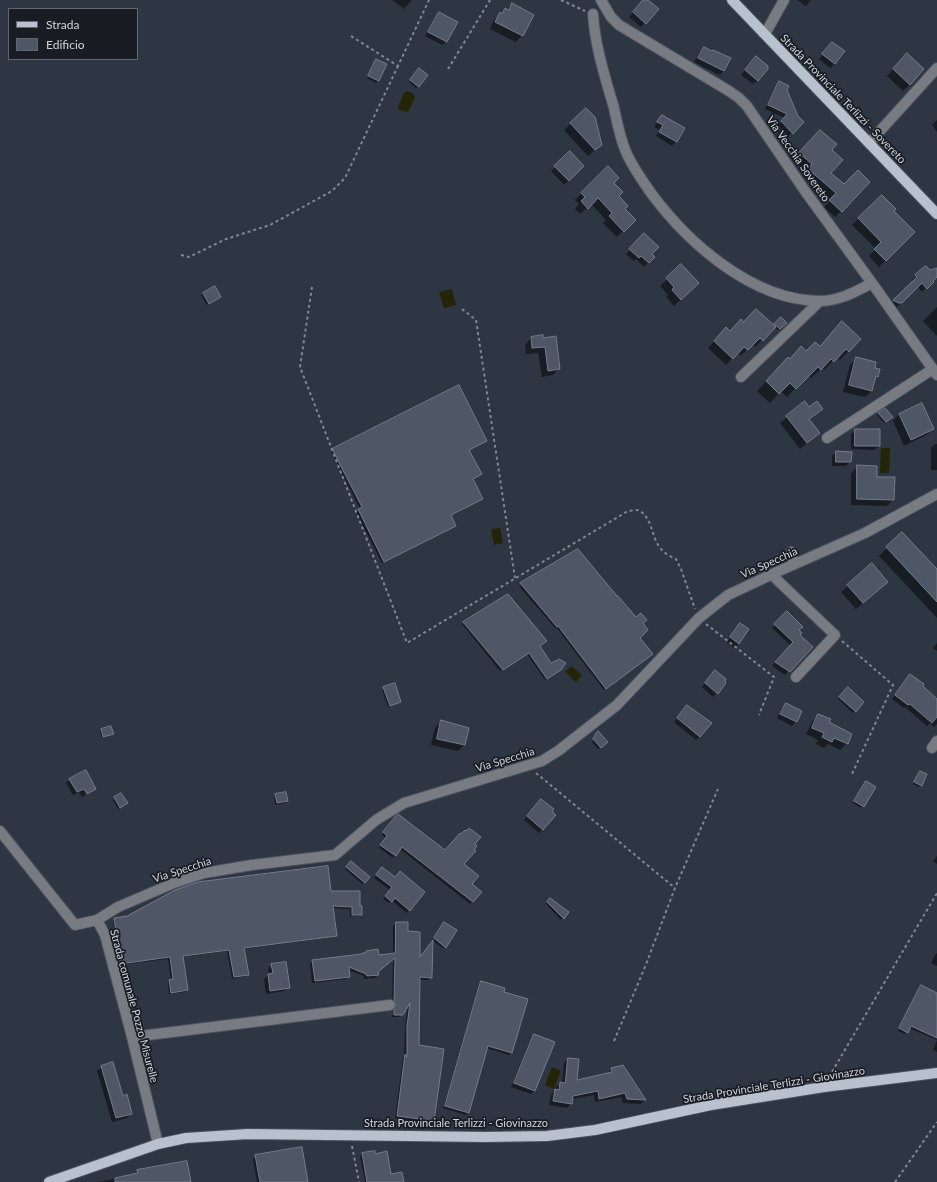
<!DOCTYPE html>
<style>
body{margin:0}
#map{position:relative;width:937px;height:1182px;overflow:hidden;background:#2e3543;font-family:Lato,sans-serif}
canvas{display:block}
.legend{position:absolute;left:8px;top:8px;width:130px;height:52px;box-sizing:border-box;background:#191d23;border:1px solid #62666d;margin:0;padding:5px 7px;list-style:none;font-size:12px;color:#cfd4dc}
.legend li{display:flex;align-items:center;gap:8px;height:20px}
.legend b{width:20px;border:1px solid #62666d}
</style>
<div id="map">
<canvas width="937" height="1182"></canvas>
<ul class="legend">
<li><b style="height:5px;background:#b9c1cf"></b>Strada</li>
<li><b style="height:11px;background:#4f5766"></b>Edificio</li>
</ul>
</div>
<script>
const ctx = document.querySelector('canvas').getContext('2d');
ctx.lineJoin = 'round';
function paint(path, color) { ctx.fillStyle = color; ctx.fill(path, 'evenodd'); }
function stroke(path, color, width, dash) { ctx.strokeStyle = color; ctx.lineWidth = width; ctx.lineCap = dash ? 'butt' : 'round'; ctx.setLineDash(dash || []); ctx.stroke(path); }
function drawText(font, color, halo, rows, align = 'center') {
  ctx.font = font + ' Lato,sans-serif'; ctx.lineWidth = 3.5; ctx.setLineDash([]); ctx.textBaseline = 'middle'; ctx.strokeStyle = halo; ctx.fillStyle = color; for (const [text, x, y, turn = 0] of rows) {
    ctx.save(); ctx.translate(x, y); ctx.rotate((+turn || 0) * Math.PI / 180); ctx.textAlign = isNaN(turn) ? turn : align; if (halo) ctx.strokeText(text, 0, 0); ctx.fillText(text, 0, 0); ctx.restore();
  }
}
paint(new Path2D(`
 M 407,91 L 414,94 L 415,98 L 408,112 L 399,110 L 398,107 L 404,93 Z
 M 452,289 L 456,305 L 444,308 L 439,292 Z
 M 881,448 L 890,448 L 889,473 L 880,473 Z
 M 500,528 L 503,543 L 494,545 L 491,529 Z
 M 571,666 L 582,675 L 576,682 L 565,672 Z
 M 552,1067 L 561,1071 L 554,1089 L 545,1085 Z`), '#242506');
paint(new Path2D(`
 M 392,0 L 412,0 L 404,9 Z
 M 645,0 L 647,0 L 657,9 L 641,27 L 629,17 Z
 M 797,0 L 811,0 L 806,6 Z
 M 512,5 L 522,35 L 516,42 L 490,29 L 494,20 Z
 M 439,13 L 447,41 L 442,45 L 425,36 L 435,18 Z
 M 832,43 L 835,63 L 830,68 L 819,59 Z
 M 704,48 L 730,59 L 724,71 L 719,75 L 694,62 L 700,52 Z
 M 901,61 L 910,84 L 903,91 L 887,76 Z
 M 375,62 L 386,65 L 376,83 L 367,78 Z
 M 752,62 L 758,80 L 753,84 L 741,75 Z
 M 418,71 L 418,86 L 416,88 L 409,82 Z
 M 779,82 L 797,116 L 803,122 L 788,136 L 778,125 L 785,118 L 765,109 L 776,86 Z
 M 586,109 L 601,144 L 588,156 L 564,130 Z
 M 662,116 L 676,141 L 672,146 L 656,136 L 660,130 L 654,127 Z
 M 937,120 L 937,132 L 932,125 Z
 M 814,138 L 830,150 L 829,173 L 844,186 L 841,211 L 835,217 L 824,207 L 830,201 L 802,176 L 806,171 L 793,160 Z
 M 570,153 L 583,166 L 564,185 L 551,171 Z
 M 608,168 L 624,209 L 634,220 L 617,237 L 603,223 L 606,220 L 591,204 L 580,214 L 575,209 L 579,204 L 575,200 Z
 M 882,196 L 892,211 L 913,232 L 879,267 L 869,256 L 876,249 L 852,225 Z
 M 644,235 L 650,255 L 653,257 L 644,267 L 636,259 L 634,261 L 626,254 Z
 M 681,266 L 691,290 L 674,306 L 666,297 L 668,295 L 660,286 Z
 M 926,267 L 930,271 L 937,273 L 937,276 L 926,288 L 922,292 L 918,287 L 897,307 L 890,305 L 913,282 L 912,280 Z
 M 215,287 L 220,297 L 207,305 L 201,295 Z
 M 937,307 L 937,336 L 923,321 Z
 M 781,318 L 785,323 L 778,330 L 775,327 L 755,347 L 752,344 L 741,356 L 737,353 L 726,365 L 708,348 L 726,329 L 730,332 L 743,323 L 773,326 Z
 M 531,338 L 543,339 L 559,368 L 553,375 L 542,377 L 538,353 L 526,354 L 525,345 Z
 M 860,339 L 840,360 L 837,357 L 824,370 L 822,368 L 811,378 L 808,375 L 787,397 L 781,391 L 770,403 L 757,391 L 788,359 L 789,360 L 819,347 Z
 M 857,358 L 874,368 L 878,376 L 874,380 L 872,391 L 865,397 L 843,392 L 850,365 Z
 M 805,403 L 809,408 L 821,409 L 809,420 L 819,433 L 800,449 L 780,423 Z
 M 879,413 L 891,417 L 884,423 L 877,415 Z
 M 899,414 L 933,429 L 926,435 L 904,446 L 893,421 Z
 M 856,430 L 879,446 L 874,450 L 851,449 L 851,434 Z
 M 486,441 L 468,450 L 481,474 L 472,480 L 482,499 L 450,516 L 453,527 L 382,563 L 356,512 L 360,509 L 331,451 L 333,449 Z
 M 935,444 L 937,444 L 937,470 L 931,470 L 931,448 Z
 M 837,452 L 851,453 L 850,462 L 846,466 L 832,466 L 832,456 Z
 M 858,466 L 876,478 L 893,500 L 887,506 L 851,505 L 851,473 Z
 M 887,548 L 937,571 L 937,618 L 879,556 Z
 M 577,551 L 617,598 L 641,623 L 639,638 L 649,655 L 604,690 L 556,627 L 555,628 L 519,586 Z
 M 848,586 L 880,588 L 856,609 L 841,592 Z
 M 787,613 L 798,630 L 799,635 L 812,647 L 785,675 L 772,666 L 791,646 L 772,628 Z
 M 464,623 L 539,646 L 551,664 L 558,671 L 545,680 L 527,654 L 500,671 L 462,624 Z
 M 740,625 L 739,644 L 734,648 L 727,642 Z
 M 937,643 L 937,651 L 933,648 Z
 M 712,675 L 717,693 L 713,697 L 702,687 Z
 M 907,679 L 921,686 L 937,700 L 937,724 L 934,727 L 930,723 L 927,726 L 905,707 L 904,708 L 892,699 Z
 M 384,688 L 400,701 L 388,707 L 382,690 Z
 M 848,689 L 863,702 L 853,713 L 838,699 Z
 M 786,704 L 801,712 L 796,721 L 792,726 L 777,718 L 781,709 Z
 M 684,710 L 700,736 L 696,740 L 674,722 Z
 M 818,715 L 828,723 L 847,743 L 840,750 L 828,744 L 824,748 L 816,744 L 818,740 L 806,734 L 812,722 Z
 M 441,721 L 464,745 L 458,751 L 431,745 L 435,728 Z
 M 101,730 L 113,734 L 102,738 L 100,732 Z
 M 597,734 L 606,742 L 598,749 L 592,742 Z
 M 919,774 L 921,785 L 919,787 L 913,784 Z
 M 70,779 L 95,789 L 82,797 L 79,792 L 73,795 L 66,783 Z
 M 866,782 L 863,806 L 861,808 L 853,803 Z
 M 276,795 L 287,801 L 285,803 L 275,805 L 274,797 Z
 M 115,798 L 125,805 L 118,809 L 113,800 Z
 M 538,804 L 555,815 L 539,833 L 524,820 Z
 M 396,818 L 445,851 L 474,844 L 462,864 L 471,884 L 480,892 L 470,904 L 400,849 L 393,858 L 379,848 L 386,838 L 382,835 Z
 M 937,856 L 937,864 L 933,861 Z
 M 351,863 L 369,878 L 362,884 L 345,869 Z
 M 382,869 L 409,910 L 407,913 L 392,901 L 389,903 L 383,899 L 390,890 L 374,878 Z
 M 330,892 L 359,907 L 361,915 L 359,916 L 350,916 L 350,909 L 332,908 L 336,936 L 334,937 L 244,949 L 248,975 L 246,976 L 232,979 L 227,951 L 182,957 L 187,990 L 185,992 L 169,994 L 168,982 L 171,980 L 168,959 L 118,965 L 113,921 L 115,919 Z
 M 550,899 L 568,912 L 561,920 L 546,904 Z
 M 396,923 L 407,932 L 419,959 L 431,977 L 428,980 L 419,980 L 418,1046 L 433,1121 L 431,1123 L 395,1118 L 403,1058 L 404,1057 L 405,1029 L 408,1004 L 399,1017 L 392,1017 L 394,1008 L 392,1003 L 393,960 L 378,972 L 378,975 L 375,978 L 364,979 L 364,976 L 348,970 L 349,976 L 346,979 L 312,983 L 310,964 L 312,961 L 364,954 L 366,951 L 378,956 L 393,954 L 393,926 Z
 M 442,925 L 445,947 L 444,949 L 433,941 Z
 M 937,953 L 937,966 L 931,963 L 935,955 Z
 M 272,965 L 289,987 L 284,991 L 266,994 L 264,979 L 269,975 L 268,969 Z
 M 481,982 L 503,992 L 526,999 L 511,1053 L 509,1055 L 486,1048 L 468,1113 L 466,1115 L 443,1108 L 480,983 Z
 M 921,986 L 937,995 L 937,1052 L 933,1050 L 937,1040 L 909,1028 L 905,1034 L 898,1031 Z
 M 534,1036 L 535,1091 L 531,1094 L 511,1087 L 531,1039 Z
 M 568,1059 L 576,1081 L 608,1074 L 612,1069 L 645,1100 L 641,1104 L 623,1103 L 621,1097 L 595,1102 L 594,1095 L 572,1099 L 571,1103 L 567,1108 L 549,1105 L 551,1095 L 555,1090 L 556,1087 L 560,1083 L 562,1083 L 564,1063 Z
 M 102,1067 L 131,1113 L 127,1118 L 112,1122 L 97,1071 Z
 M 362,1154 L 390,1176 L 403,1182 L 365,1182 L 360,1156 Z
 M 256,1156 L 307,1182 L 257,1182 L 253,1159 Z
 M 138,1171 L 190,1182 L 97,1182 L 136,1175 L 136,1173 Z`), '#0007');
const building = new Path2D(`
 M 643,0 L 648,0 L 659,9 L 646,24 L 633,12 Z
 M 512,3 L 534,15 L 523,36 L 495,22 L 500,12 L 502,14 L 505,8 L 509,10 Z
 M 439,12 L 458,22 L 447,42 L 428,32 Z
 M 832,42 L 845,51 L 835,64 L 822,54 Z
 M 704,47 L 712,51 L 713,50 L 731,58 L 724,71 L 698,58 Z
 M 907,53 L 924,69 L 910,85 L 893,69 Z
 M 756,56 L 768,66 L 768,69 L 758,81 L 745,70 Z
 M 376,59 L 387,64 L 379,81 L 368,76 Z
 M 419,68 L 428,75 L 419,87 L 410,80 Z
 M 779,81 L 789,86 L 787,90 L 798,116 L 804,122 L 793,134 L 781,121 L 787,114 L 768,105 Z
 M 586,108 L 595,117 L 602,145 L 595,150 L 570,123 Z
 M 662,115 L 685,128 L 677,142 L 659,132 L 663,125 L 657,122 Z
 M 820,130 L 837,144 L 832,150 L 843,160 L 831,173 L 844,184 L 858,170 L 870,182 L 842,212 L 829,200 L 836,193 L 808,169 L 812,164 L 799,153 Z
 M 570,151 L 584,166 L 569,181 L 554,166 Z
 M 608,166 L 619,178 L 614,183 L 623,192 L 619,196 L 628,206 L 625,209 L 636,220 L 624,232 L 609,216 L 612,213 L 598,198 L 588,209 L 581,201 L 585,197 L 581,193 Z
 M 882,195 L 896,209 L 894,211 L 915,232 L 886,261 L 874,249 L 881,242 L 858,218 Z
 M 644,233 L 659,247 L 652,254 L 655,257 L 649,263 L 641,256 L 639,258 L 629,249 Z
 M 681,264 L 699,283 L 681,300 L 672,290 L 674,287 L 666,278 Z
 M 926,266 L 930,270 L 937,268 L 937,277 L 933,281 L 934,282 L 927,289 L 922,283 L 902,303 L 898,303 L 893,300 L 917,277 L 915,275 Z
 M 215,286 L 221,297 L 209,304 L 203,293 Z
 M 756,309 L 776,327 L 763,341 L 760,338 L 748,350 L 744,347 L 733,359 L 714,341 L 726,327 L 730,331 L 741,319 L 743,322 Z
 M 781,317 L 787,323 L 780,329 L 774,324 Z
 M 842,321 L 861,339 L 849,352 L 846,349 L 834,362 L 831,359 L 821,370 L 818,367 L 796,389 L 790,383 L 779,394 L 766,381 L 788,357 L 790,359 L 801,346 L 806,351 L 815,342 L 820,346 Z
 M 543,335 L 543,338 L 556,336 L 560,369 L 548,371 L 545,347 L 532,348 L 531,337 Z
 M 856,357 L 876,362 L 875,368 L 880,369 L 878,377 L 876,376 L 872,391 L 849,385 Z
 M 459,385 L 487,441 L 469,450 L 482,474 L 473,479 L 483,499 L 451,515 L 456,526 L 384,562 L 358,509 L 362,507 L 332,449 Z
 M 805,401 L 809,407 L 817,401 L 823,409 L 809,419 L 820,433 L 807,443 L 786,416 Z
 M 922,403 L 934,429 L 911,440 L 899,414 Z
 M 885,408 L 893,417 L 886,422 L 878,413 Z
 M 855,429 L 880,429 L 880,446 L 855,446 Z
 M 836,451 L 852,452 L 851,462 L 836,462 Z
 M 857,465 L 877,466 L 877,477 L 895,477 L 894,500 L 857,499 Z
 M 902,532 L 937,569 L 937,602 L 886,547 Z
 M 578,549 L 617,596 L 618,596 L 636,617 L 641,613 L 647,620 L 643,623 L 648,630 L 640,638 L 653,654 L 606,689 L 558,626 L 557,627 L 520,583 Z
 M 872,563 L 888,582 L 863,603 L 847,585 Z
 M 508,594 L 547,641 L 540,646 L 551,663 L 559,659 L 566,663 L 561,670 L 547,679 L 529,653 L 503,670 L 463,622 Z
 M 787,611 L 803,627 L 799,630 L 802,633 L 800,635 L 813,647 L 790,672 L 775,662 L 793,642 L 774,624 Z
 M 740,623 L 749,629 L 739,644 L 730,637 Z
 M 715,670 L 726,679 L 725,682 L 726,683 L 718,694 L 705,683 Z
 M 910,674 L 924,684 L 923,686 L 937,699 L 937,717 L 932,723 L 910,704 L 908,705 L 895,695 Z
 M 395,683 L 401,702 L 390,706 L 383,687 Z
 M 848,687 L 864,702 L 856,712 L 839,697 Z
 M 786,703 L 802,711 L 797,722 L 780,714 Z
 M 687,705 L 712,723 L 700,737 L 677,718 Z
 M 818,714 L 831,719 L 829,722 L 852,734 L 848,744 L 834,738 L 832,742 L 822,737 L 824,733 L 812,728 Z
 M 441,720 L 469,728 L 465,745 L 437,739 Z
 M 111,726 L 114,734 L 103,737 L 101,729 Z
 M 598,731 L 608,742 L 601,748 L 593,739 Z
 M 86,770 L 96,789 L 87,794 L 84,789 L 77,792 L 69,779 Z
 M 920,771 L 927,774 L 922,786 L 914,782 Z
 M 866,781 L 876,787 L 864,807 L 854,801 Z
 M 286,792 L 288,801 L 277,803 L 275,794 Z
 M 121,793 L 128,803 L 120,808 L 114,797 Z
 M 541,799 L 554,809 L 552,812 L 556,815 L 543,830 L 527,816 Z
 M 398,814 L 445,850 L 460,833 L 461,834 L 465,830 L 466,831 L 469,828 L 481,837 L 475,844 L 477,846 L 474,850 L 476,851 L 464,864 L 479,876 L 472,884 L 482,892 L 473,902 L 402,847 L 396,856 L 380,845 L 387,836 L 383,832 Z
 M 351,861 L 370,877 L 365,883 L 346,867 Z
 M 328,866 L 331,891 L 360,891 L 360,906 L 362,906 L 362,915 L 352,915 L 352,907 L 333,906 L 337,936 L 244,948 L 249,975 L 234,977 L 229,950 L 183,956 L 188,990 L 171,993 L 169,980 L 173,979 L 170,957 L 120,964 L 114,918 L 127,916 L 175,890 L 198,882 Z
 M 382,867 L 395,877 L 400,871 L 425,892 L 410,911 L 395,898 L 392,902 L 385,896 L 392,887 L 376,875 Z
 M 550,898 L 569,912 L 564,919 L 547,902 Z
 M 396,922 L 408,922 L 408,931 L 420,932 L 420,957 L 433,940 L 432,978 L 420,977 L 419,1045 L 444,1049 L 434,1121 L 397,1116 L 405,1054 L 407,1057 L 407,1026 L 410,1003 L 403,1015 L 394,1015 L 394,1010 L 396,1005 L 394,1000 L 395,958 L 378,972 L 379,975 L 367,976 L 366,974 L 349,967 L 350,977 L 315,981 L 312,960 L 361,954 L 366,952 L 366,951 L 378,949 L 379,955 L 395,953 Z
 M 444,922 L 457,930 L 446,948 L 434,938 Z
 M 286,962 L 290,988 L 270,991 L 268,974 L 273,973 L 271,964 Z
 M 481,981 L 505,988 L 504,992 L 528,999 L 512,1053 L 488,1046 L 469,1113 L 445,1106 Z
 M 921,985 L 937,993 L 937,1038 L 911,1026 L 908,1033 L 899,1028 Z
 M 534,1034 L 555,1042 L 535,1091 L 514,1083 Z
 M 568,1058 L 579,1059 L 577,1080 L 612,1072 L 611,1068 L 623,1065 L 646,1100 L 627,1099 L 625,1093 L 599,1099 L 598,1091 L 573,1096 L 572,1104 L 553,1101 L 555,1089 L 559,1090 L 560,1082 L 565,1083 Z
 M 113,1062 L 123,1096 L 127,1094 L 132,1114 L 116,1118 L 101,1066 Z
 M 302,1147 L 308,1182 L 260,1182 L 255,1155 Z
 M 375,1151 L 375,1154 L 387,1151 L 391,1174 L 402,1172 L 404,1182 L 367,1182 L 362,1153 Z
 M 187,1161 L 191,1182 L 115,1182 L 115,1178 L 138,1173 L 137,1170 Z`);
paint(building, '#4f5766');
stroke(building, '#747c8c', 1);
const minor = new Path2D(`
 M 601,0 L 611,17 L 619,25 L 729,91 L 739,98 L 747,106 L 805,191 L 872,283 L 937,375
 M 593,14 C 595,46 605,77 614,108 C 617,122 620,138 626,152 C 632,166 642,180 651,193 C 688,243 752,300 819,301 C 839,301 855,292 872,283
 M 765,34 L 784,0
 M 869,143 L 937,68
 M 741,377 L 820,301
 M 827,438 L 933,369
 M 791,552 L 794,564
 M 772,575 L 835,635 L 796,677
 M 932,748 L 937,741
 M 0,831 L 75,925 L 97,920 L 105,935 L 132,1037 L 158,1144
 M 97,920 L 118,907 L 174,883 L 204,873 L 252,865 L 335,855 L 376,820 L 404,803 L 542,761 L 558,751 L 617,705 L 699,618 L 728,595 L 779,571 L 865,533 L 937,494
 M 132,1037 L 390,1005`);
const major = new Path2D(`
 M 732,0 L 937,214
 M 49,1182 L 158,1144 L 186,1138 L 248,1134 L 485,1137 L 547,1136 L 595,1130 L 711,1105 L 824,1087 L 937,1073`);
stroke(minor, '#4b525f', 12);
stroke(major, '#4b525f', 12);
stroke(new Path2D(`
 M 561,0 L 585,11
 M 351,36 L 398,66 L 429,0
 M 448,69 L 490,0
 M 181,255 L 189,257 L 226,239 L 270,225 L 332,191 L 345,178 L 398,66
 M 312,287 L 300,367 L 407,643 L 628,511 L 639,510 C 659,524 646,547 676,559 L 681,569 L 695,609
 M 462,309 L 476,320 L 515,578
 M 706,624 L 774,677 L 759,715
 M 842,641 L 893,685 L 852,774
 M 536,773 L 675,888
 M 614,1041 L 645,967 L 675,888 L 718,789
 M 829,1077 L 937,893
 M 352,1146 L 359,1182
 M 895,1182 L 937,1122`), '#818792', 2, [3, 3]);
stroke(minor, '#787b82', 10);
stroke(major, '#b9c1cf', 10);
drawText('11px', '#cfd4dc', '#191d23', [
 ["Strada Provinciale Terlizzi - Sovereto",843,99,46],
 ["Via Vecchia Sovereto",798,159,55],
 ["Via Specchia",769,563,-24],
 ["Via Specchia",505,760,-17],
 ["Via Specchia",182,870,-18],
 ["Strada comunale Pozzo Misurelle",134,1006,75],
 ["Strada Provinciale Terlizzi - Giovinazzo",774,1085,-9],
 ["Strada Provinciale Terlizzi - Giovinazzo",456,1123]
]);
</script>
